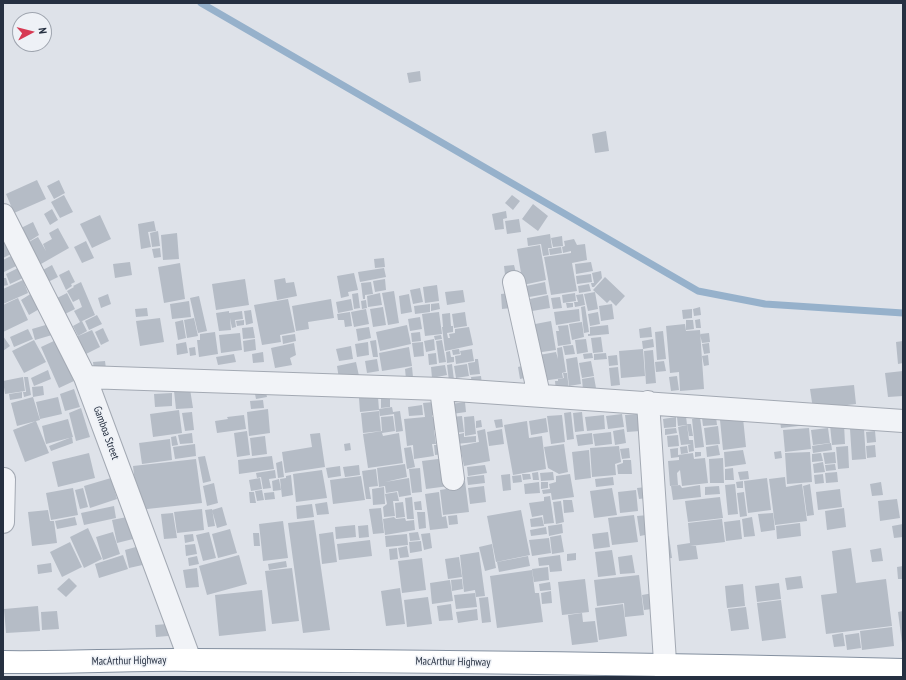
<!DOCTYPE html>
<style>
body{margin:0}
#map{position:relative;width:906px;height:680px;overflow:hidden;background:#dee2e9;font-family:"PT Sans Narrow",sans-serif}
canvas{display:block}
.frame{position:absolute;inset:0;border:4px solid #263041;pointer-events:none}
.north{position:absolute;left:12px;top:12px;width:40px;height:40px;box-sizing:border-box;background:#eef1f6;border:1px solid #9ea4ae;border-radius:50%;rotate:83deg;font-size:11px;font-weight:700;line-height:16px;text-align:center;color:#263041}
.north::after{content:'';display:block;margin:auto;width:14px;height:18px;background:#d73a54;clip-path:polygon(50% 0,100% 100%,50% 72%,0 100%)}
</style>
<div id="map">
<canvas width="906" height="680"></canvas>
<div class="frame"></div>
<div class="north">N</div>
</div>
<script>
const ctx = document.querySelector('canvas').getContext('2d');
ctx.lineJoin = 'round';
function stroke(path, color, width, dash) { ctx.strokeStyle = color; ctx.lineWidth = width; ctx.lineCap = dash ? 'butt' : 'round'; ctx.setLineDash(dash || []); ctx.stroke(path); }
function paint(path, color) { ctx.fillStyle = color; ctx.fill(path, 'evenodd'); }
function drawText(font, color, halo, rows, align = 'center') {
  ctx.font = font + ' "PT Sans Narrow",sans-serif'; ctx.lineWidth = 3; ctx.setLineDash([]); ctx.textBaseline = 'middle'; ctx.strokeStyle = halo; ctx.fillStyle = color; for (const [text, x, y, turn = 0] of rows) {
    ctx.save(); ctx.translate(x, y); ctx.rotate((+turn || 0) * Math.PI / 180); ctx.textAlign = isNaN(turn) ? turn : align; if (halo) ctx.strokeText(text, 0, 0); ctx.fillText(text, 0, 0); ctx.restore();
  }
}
stroke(new Path2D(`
 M 201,3 L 698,291 L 765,304 L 903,313`), '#96b1cb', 7);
paint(new Path2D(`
 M 420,71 L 421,81 L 409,83 L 407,73 Z
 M 606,131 L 609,151 L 595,153 L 592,134 Z
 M 37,180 L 46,199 L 14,213 L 6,194 Z
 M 59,180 L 65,193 L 54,199 L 47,186 Z
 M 64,195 L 73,212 L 60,218 L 51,202 Z
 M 512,195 L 520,201 L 513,210 L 505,203 Z
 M 533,204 L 548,216 L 538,231 L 522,219 Z
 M 52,209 L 58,220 L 50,225 L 44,214 Z
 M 506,211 L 507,218 L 503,219 L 504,229 L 495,230 L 492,214 Z
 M 100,215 L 111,239 L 92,248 L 80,224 Z
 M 519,219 L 521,232 L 507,234 L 505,221 Z
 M 154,221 L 156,231 L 148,232 L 151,247 L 141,249 L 138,224 Z
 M 33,222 L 39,235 L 28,242 L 21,228 Z
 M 58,228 L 69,248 L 41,264 L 27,243 L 38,237 L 46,251 L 43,244 L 52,239 L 49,233 Z
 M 158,231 L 160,246 L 152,247 L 150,233 Z
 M 177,233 L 179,259 L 163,260 L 161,235 Z
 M 550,234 L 552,248 L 548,248 L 549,255 L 543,256 L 541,244 L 528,246 L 527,238 Z
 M 562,236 L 563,246 L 553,247 L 551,238 Z
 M 3,239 L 11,254 L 3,258 Z
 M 574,239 L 577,245 L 585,244 L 587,260 L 572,263 L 577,291 L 551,295 L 544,257 L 571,253 L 571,251 L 563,253 L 562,247 L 565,246 L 564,241 Z
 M 86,241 L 94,258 L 82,263 L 74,247 Z
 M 540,245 L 546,280 L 523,285 L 517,249 Z
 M 561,247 L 562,253 L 550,255 L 549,249 Z
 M 160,248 L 161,257 L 154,258 L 152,249 Z
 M 11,256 L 16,266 L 4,272 L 3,260 Z
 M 384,258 L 385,267 L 375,268 L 374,259 Z
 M 130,262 L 132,275 L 115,278 L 113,264 Z
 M 591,262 L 593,271 L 576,274 L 575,264 Z
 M 180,263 L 185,299 L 164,303 L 158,267 Z
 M 52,265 L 58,277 L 48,282 L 43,270 Z
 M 514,265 L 516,273 L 505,275 L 504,266 Z
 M 18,268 L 23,278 L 10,284 L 6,274 Z
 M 384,268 L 386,277 L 360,282 L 358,272 Z
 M 69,270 L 75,282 L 71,284 L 72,286 L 66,290 L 59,275 Z
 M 601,271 L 602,278 L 594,287 L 592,287 L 591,283 L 594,283 L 592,273 Z
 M 354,273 L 358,290 L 348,292 L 349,296 L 341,298 L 337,276 Z
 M 591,274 L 592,282 L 577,284 L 576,276 Z
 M 605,277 L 625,296 L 616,306 L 610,300 L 607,303 L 593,290 Z
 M 3,278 L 6,278 L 8,285 L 3,286 Z
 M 285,278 L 286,283 L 294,282 L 297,296 L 277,300 L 274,280 Z
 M 245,279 L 249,305 L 216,310 L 212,284 Z
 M 385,279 L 386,290 L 375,292 L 373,281 Z
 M 23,280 L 28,293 L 3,304 L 3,289 Z
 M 81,282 L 95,315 L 80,322 L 74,311 L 82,307 L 79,299 L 73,302 L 67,291 L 74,287 L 73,286 Z
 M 371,282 L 373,294 L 365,295 L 365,299 L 363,299 L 361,283 Z
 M 545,282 L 547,294 L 529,297 L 526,286 Z
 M 589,284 L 591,291 L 579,293 L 578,286 Z
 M 437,285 L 439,301 L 425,303 L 423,287 Z
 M 420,288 L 423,302 L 413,304 L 410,290 Z
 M 463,290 L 465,302 L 447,305 L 445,292 Z
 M 394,291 L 399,323 L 388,325 L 382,293 Z
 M 595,292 L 598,309 L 588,311 L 584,294 Z
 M 32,293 L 41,308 L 29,315 L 21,300 Z
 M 67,293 L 75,309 L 65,314 L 57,298 Z
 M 358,293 L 360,308 L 354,309 L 352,294 Z
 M 380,293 L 382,305 L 368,307 L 367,296 Z
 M 511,293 L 511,308 L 502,309 L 501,294 Z
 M 575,293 L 576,301 L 563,303 L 562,295 Z
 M 108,294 L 111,304 L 101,308 L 98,298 Z
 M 409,294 L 412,312 L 401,314 L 399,296 Z
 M 583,294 L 585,305 L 575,307 L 574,302 L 578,302 L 576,295 Z
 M 548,295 L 550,308 L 532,311 L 530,299 Z
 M 199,296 L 207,331 L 198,333 L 190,298 Z
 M 560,297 L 562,308 L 553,309 L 551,298 Z
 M 18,298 L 28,320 L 3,332 L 3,305 Z
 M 288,299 L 295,332 L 280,335 L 281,342 L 262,345 L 254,305 Z
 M 331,299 L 334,318 L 308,322 L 309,329 L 296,331 L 292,306 Z
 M 351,299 L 353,310 L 338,313 L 336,302 Z
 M 366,300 L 367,308 L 362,309 L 361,301 Z
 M 189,301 L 191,317 L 172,319 L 170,304 Z
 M 439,303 L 440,309 L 431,311 L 431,304 Z
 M 566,303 L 573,303 L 573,307 L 567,308 Z
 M 430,304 L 430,312 L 415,314 L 414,306 Z
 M 612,304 L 614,319 L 601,321 L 599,306 Z
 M 585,306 L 589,332 L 584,333 L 581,307 Z
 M 383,307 L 386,325 L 373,327 L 370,309 Z
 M 700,307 L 701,315 L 694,316 L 693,309 Z
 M 147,308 L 148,316 L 136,317 L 135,309 Z
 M 366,309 L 369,324 L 354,327 L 351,312 Z
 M 579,309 L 580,321 L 556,325 L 554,312 Z
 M 692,309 L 692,318 L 683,319 L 682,310 Z
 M 251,310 L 253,323 L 246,325 L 244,311 Z
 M 229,311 L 229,313 L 242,311 L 243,319 L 235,320 L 236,327 L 232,328 L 230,318 L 231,330 L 219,331 L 216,313 Z
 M 350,312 L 352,326 L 345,327 L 344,320 L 338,320 L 337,314 Z
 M 439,312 L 442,334 L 425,336 L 422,314 Z
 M 465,312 L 467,326 L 454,328 L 452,314 Z
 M 598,312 L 600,324 L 590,326 L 588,314 Z
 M 450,313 L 451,326 L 453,326 L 453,332 L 447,333 L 448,338 L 450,338 L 449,334 L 455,333 L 455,329 L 469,327 L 473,345 L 445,351 L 442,327 L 443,327 L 442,314 Z
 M 97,315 L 102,324 L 89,330 L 85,321 Z
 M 420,317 L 422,329 L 410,331 L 408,319 Z
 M 160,318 L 164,342 L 140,346 L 136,321 Z
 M 194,318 L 198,336 L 187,338 L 184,320 Z
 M 700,319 L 701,328 L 696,328 L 695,320 Z
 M 183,320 L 186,338 L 178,340 L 175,322 Z
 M 244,320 L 244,325 L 237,326 L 236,321 Z
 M 686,320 L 693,320 L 694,329 L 686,330 Z
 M 82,321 L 87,331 L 78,336 L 73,326 Z
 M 551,321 L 556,350 L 535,353 L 530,325 Z
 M 582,322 L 584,337 L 572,340 L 569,324 Z
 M 49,324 L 52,335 L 35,340 L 32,329 Z
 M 685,324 L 686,331 L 700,330 L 704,389 L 680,391 L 679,372 L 670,373 L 666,326 Z
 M 407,325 L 411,344 L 380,351 L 376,332 Z
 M 568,325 L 571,344 L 558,346 L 556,331 L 559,331 L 558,326 Z
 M 608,325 L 609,334 L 588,336 L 588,334 L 590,334 L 590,327 Z
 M 253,327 L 255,338 L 243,339 L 242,328 Z
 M 369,327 L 371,338 L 358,341 L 356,329 Z
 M 651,327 L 652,337 L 640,338 L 639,329 Z
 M 103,328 L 109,341 L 101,345 L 95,332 Z
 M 28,329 L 33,339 L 14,347 L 10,337 Z
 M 92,330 L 100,347 L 84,355 L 76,337 Z
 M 663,331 L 666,359 L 657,360 L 655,332 Z
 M 215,332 L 218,354 L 199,357 L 197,340 L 200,340 L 200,334 Z
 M 420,332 L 421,341 L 412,342 L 411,333 Z
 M 240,333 L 242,350 L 221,353 L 219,335 Z
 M 709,333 L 710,342 L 702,343 L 700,334 Z
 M 295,334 L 296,341 L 283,344 L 282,336 Z
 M 441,335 L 442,339 L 435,340 L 434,336 Z
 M 3,336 L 10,346 L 3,351 Z
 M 601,337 L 603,352 L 593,353 L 591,338 Z
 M 255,339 L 256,350 L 244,352 L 243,341 Z
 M 434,339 L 435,350 L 426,352 L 424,341 Z
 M 586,339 L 588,352 L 577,354 L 575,340 Z
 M 653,339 L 654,347 L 643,349 L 642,341 Z
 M 34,340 L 46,362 L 24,373 L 12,351 Z
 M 56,340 L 74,381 L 59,388 L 41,347 Z
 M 376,340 L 378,357 L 373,357 L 370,341 Z
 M 442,340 L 446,362 L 439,363 L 436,341 Z
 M 903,341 L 903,363 L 898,364 L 896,342 Z
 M 186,342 L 188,353 L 177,355 L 176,344 Z
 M 368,342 L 369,355 L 357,357 L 355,344 Z
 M 423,342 L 424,356 L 414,357 L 412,343 Z
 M 294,343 L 296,355 L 290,358 L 292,365 L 275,368 L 271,348 Z
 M 709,343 L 710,353 L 704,354 L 702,344 Z
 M 573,345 L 575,354 L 565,355 L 563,346 Z
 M 351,346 L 353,359 L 339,361 L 336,349 Z
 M 195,347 L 196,355 L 190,356 L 189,348 Z
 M 409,347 L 412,366 L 382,371 L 379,353 Z
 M 562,347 L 566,372 L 562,373 L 563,378 L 542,381 L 539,355 L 556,352 L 558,359 L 557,348 Z
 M 459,349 L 460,354 L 453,355 L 452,350 Z
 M 472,349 L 474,361 L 456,364 L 455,356 L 461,355 L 460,351 Z
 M 643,349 L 645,376 L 621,378 L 619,351 Z
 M 653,350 L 656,383 L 646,384 L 644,351 Z
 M 450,351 L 451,357 L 454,357 L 454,362 L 447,363 L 446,352 Z
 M 263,352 L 264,362 L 253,363 L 252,354 Z
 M 436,353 L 437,364 L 429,365 L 428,354 Z
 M 592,353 L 593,358 L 584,359 L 583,354 Z
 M 606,353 L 607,359 L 594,360 L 594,354 Z
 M 234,354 L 236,362 L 218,365 L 216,357 Z
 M 617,355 L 618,365 L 609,366 L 608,356 Z
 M 708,355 L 709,365 L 704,366 L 702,356 Z
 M 577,357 L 581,384 L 569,386 L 566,359 Z
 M 377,359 L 379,371 L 367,373 L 365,361 Z
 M 475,359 L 478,359 L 480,374 L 470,375 L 468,363 L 475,362 Z
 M 105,361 L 106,369 L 94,370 L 93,362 Z
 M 591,361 L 594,376 L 582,378 L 579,363 Z
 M 664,361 L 666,371 L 656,372 L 655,362 Z
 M 356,362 L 359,376 L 339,379 L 337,366 Z
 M 452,364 L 454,380 L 449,381 L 447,365 Z
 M 467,364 L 469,376 L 456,378 L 454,366 Z
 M 445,365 L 447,375 L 432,378 L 431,367 Z
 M 526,365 L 529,377 L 520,379 L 518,367 Z
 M 412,367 L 413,377 L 406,379 L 405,369 Z
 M 618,367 L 620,385 L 611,386 L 609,368 Z
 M 48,370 L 51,379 L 34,386 L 31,378 Z
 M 903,371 L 903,396 L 888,397 L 885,373 Z
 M 563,373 L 567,373 L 569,390 L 556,392 L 555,381 L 558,381 L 558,379 L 564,378 Z
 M 481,376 L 482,385 L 472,386 L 471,377 Z
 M 677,376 L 679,390 L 671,391 L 669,377 Z
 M 23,377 L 25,391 L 5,394 L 3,381 Z
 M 24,377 L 28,377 L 31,395 L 24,397 L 23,392 L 26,392 Z
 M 594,377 L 596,388 L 583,390 L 582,379 Z
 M 854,385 L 856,404 L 813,409 L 810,389 Z
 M 43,386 L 44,395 L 33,397 L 32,387 Z
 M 265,387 L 267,397 L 256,399 L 254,389 Z
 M 74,389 L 80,407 L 65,411 L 60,394 Z
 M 190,389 L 193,408 L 176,409 L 174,391 Z
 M 22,392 L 22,398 L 10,400 L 9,394 Z
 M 172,393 L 172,406 L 155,407 L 154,394 Z
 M 33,397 L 40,420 L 17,426 L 11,403 Z
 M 58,397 L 62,414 L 40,419 L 36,402 Z
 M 378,397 L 379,410 L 360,412 L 359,398 Z
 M 390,397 L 390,407 L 381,408 L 381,398 Z
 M 263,400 L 264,408 L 251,409 L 250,401 Z
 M 434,402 L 436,415 L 432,415 L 432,417 L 437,416 L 443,429 L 434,430 L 436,444 L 432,444 L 434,456 L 414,459 L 413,445 L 407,446 L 404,419 L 425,417 L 423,403 Z
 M 465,402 L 466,412 L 452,414 L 451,404 Z
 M 422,405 L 423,415 L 409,416 L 408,407 Z
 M 392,407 L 393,412 L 400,411 L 403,431 L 396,432 L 394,414 L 380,416 L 379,409 Z
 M 81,408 L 90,437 L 76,441 L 69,413 Z
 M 268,409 L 270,433 L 249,436 L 247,412 Z
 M 179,410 L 182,433 L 153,437 L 150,414 Z
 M 379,411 L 381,431 L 363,433 L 361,413 Z
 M 192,412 L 194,430 L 185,431 L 182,413 Z
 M 571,412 L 574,439 L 567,440 L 564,413 Z
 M 582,412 L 584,431 L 575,432 L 573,413 Z
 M 622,414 L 624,427 L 608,429 L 606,416 Z
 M 637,414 L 640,431 L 627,432 L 625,415 Z
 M 244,415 L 246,429 L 217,433 L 215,421 L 228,419 L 227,417 Z
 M 562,415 L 565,442 L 551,444 L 547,416 Z
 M 604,415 L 605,429 L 587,431 L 585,417 Z
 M 393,416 L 395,431 L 382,433 L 383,436 L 399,433 L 403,463 L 368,468 L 363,434 L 382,431 L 381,417 Z
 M 462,416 L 464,432 L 453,433 L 451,417 Z
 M 474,416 L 476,434 L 465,436 L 464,417 Z
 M 686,416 L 687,425 L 678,426 L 677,417 Z
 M 676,417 L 676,427 L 664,428 L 663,419 Z
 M 700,417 L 704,447 L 695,448 L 692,419 Z
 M 716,417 L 717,425 L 703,426 L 702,418 Z
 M 546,418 L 548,432 L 531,435 L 529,421 Z
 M 743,418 L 746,447 L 723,450 L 720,420 Z
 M 68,419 L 73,437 L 46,444 L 42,426 Z
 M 502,419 L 503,427 L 496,428 L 494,420 Z
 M 481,420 L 482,427 L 476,428 L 476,421 Z
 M 36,421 L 49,453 L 25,462 L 13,430 Z
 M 527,421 L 529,438 L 542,436 L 546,469 L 513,475 L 504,425 Z
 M 780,421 L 807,425 L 781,428 Z
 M 687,424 L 691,424 L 693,436 L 689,436 Z
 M 844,424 L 845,444 L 832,445 L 830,425 Z
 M 687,425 L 689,440 L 693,440 L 694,451 L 689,452 L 688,445 L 691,444 L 681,445 L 678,427 Z
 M 718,426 L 720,444 L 706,445 L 704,428 Z
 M 676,428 L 677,433 L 665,435 L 665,429 Z
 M 809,428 L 811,449 L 785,452 L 783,430 Z
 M 828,428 L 830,443 L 813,445 L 811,430 Z
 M 485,429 L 490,461 L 464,466 L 460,446 L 479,442 L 477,431 Z
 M 502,429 L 504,444 L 489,446 L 487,432 Z
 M 624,429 L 626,443 L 615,445 L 613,431 Z
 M 850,429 L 864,429 L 866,459 L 852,460 Z
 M 247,431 L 250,455 L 237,457 L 234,433 Z
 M 875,431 L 876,442 L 867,443 L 866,432 Z
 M 611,432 L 612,444 L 595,446 L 593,434 Z
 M 192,433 L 193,443 L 180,444 L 178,435 Z
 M 320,433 L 325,467 L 285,473 L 282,452 L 312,447 L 310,434 Z
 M 464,433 L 464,437 L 476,436 L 476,442 L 456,444 L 455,435 Z
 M 592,433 L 593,444 L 578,446 L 576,435 Z
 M 678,435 L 679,446 L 668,447 L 667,436 Z
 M 176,436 L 178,445 L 172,446 L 171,437 Z
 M 265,436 L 267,454 L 252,456 L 250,438 Z
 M 72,437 L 73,443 L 51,451 L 49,446 Z
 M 170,439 L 172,460 L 142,464 L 139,443 Z
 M 350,443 L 351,450 L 345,451 L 344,444 Z
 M 831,443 L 832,450 L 813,453 L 812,446 Z
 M 195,444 L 196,456 L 175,459 L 173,447 Z
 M 564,444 L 568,472 L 559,474 L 548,468 L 544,447 Z
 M 434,445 L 438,445 L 445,454 L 435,455 Z
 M 718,445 L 720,455 L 707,457 L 706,447 Z
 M 875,445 L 876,457 L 867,458 L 866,446 Z
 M 619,446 L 621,462 L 615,464 L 616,475 L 592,477 L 590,448 Z
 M 687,446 L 688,453 L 681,454 L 680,447 Z
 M 848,446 L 849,468 L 838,469 L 836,447 Z
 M 411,447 L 415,467 L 407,469 L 404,448 Z
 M 629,448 L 630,458 L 622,459 L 620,449 Z
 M 678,448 L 678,455 L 693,453 L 694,459 L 705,458 L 708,483 L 682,486 L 680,470 L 677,473 L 678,485 L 670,486 L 668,461 L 679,460 L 679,457 L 671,458 L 670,449 Z
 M 589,450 L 591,478 L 575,480 L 572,452 Z
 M 743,450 L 746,464 L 725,467 L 724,452 Z
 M 781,451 L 782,458 L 775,459 L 774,452 Z
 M 695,452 L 701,452 L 701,456 L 695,457 Z
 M 810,452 L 812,482 L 787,484 L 785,453 Z
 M 835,452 L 836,463 L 825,464 L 823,453 Z
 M 89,453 L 95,478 L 58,487 L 52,462 Z
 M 821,453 L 823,461 L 812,462 L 812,454 Z
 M 205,456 L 211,481 L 203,483 L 198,457 Z
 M 272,456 L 274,469 L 239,474 L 238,460 Z
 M 446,458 L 449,486 L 426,489 L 422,461 Z
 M 723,458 L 724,483 L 710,483 L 709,459 Z
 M 196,459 L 202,503 L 138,510 L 133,466 Z
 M 623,460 L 631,460 L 632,474 L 618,474 L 617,465 L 623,463 Z
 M 282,461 L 284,477 L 278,478 L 276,463 Z
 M 823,462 L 825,472 L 814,473 L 813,464 Z
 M 405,464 L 407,477 L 385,482 L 409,478 L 411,495 L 399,497 L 398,491 L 386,493 L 385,486 L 379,487 L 377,468 Z
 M 835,464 L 836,470 L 826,471 L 825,465 Z
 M 359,465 L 360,475 L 345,477 L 343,467 Z
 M 485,465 L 487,473 L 468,476 L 467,467 Z
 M 340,466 L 341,476 L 328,478 L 326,468 Z
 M 420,468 L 422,492 L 412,493 L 409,469 Z
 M 733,468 L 734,480 L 725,480 L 725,469 Z
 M 376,469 L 378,486 L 369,487 L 371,499 L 366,499 L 362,471 Z
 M 275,470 L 276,478 L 269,479 L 271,488 L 263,489 L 261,477 L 257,478 L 256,473 Z
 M 322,470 L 327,498 L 296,502 L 293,474 Z
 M 748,471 L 749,479 L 740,480 L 738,472 Z
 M 538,472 L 539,480 L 533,480 L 532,473 Z
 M 553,472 L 554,480 L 541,481 L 540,473 Z
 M 837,472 L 838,482 L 826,483 L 825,473 Z
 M 510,474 L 511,490 L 503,491 L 501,475 Z
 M 522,474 L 530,474 L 531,479 L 523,480 Z
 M 570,474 L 574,497 L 552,500 L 551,493 L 543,494 L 542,490 L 550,489 L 549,484 L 556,482 L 556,476 Z
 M 823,474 L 824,483 L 815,484 L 814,475 Z
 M 291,475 L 293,495 L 282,497 L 280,479 L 286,478 L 286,476 Z
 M 484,475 L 485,483 L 468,485 L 467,477 Z
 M 521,475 L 522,482 L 513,483 L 512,476 Z
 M 361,476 L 365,500 L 333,504 L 330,480 Z
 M 613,477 L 614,485 L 596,487 L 595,479 Z
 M 785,477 L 786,487 L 802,484 L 807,521 L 775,525 L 769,479 Z
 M 111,478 L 117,499 L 90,508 L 84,486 Z
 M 260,478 L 262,489 L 251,491 L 249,480 Z
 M 767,478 L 771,510 L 748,513 L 744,481 Z
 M 279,479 L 281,490 L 273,491 L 272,481 Z
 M 465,481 L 469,512 L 443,515 L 440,490 L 452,488 L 452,483 Z
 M 743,481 L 743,488 L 737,488 L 736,482 Z
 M 539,482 L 540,493 L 525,494 L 524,484 Z
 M 541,482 L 548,482 L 548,488 L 541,489 Z
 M 881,482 L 883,495 L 872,496 L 870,484 Z
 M 214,483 L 218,503 L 207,506 L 203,486 Z
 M 735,484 L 738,514 L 728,515 L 725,485 Z
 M 810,484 L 814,515 L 807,516 L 803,486 Z
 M 680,485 L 682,488 L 700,485 L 701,497 L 673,500 L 671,486 Z
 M 484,486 L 486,502 L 470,504 L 468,488 Z
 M 719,486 L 720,494 L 705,495 L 705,487 Z
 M 384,487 L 385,504 L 373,505 L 372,489 Z
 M 646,487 L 647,498 L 639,499 L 637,488 Z
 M 73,488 L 78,515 L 51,520 L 46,493 Z
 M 83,488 L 88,507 L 80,509 L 75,490 Z
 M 612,488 L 617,515 L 594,518 L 590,491 Z
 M 840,489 L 842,507 L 818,510 L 816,492 Z
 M 262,490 L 264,500 L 257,501 L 255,491 Z
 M 636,490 L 638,511 L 620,513 L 618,492 Z
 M 249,492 L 254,492 L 256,503 L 250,503 Z
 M 274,492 L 275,499 L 265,500 L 264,493 Z
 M 397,492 L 399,501 L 393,501 L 395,516 L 384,517 L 383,507 L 387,504 L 385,494 Z
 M 439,492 L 442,517 L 446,516 L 448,528 L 430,530 L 425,494 Z
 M 744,492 L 747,516 L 740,517 L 737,493 Z
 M 550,496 L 554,523 L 544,524 L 543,515 L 532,517 L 529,503 L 544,501 L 544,497 Z
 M 412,497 L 414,519 L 407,519 L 405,498 Z
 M 720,497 L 723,518 L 688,522 L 685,501 Z
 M 897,499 L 900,518 L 880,521 L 878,501 Z
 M 563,500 L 572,500 L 574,512 L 564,513 Z
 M 421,501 L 422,510 L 415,510 L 414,502 Z
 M 561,501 L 564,522 L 556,524 L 553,502 Z
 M 327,502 L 329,514 L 317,515 L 315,504 Z
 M 403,502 L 405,517 L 396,518 L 395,503 Z
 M 312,504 L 314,517 L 297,519 L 296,506 Z
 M 114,506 L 116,518 L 84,525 L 81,513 Z
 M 222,507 L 227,525 L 217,528 L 212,510 Z
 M 381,508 L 384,533 L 373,534 L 369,509 Z
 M 844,508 L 846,527 L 827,530 L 825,511 Z
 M 202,509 L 204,530 L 177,533 L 174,512 Z
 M 212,509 L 215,526 L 208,527 L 205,510 Z
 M 48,510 L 50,521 L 54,521 L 57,543 L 32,546 L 28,512 Z
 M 521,510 L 530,555 L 496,562 L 487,516 Z
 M 417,512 L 425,512 L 426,528 L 419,529 Z
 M 173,513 L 177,538 L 164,539 L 161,514 Z
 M 773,513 L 775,530 L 761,532 L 758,514 Z
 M 457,515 L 458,524 L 449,525 L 448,516 Z
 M 634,515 L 638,542 L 612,545 L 608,518 Z
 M 648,515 L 650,534 L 640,536 L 637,516 Z
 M 132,516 L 137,538 L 117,543 L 112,520 Z
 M 75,517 L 77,525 L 57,529 L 55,521 Z
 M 394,517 L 396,519 L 405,518 L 406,521 L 414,520 L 415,530 L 385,535 L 383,519 Z
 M 542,517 L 544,526 L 531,527 L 530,519 Z
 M 752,517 L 755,536 L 744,537 L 742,519 Z
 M 722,519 L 725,542 L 690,546 L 696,546 L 698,559 L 679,561 L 677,545 L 690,543 L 688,523 Z
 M 314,520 L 330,630 L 303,633 L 288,523 Z
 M 740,520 L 742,539 L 726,541 L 724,522 Z
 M 283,521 L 288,558 L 263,561 L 259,524 Z
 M 800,523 L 801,536 L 777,539 L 776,526 Z
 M 562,524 L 563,533 L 549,536 L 548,526 Z
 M 903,524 L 903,537 L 894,538 L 892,526 Z
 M 355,525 L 356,537 L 336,539 L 335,527 Z
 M 368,525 L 369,537 L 359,538 L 358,526 Z
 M 546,527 L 547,534 L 531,536 L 530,530 Z
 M 88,528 L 102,559 L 84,568 L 70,537 Z
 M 230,529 L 237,553 L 218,558 L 212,534 Z
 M 113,532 L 120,554 L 103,560 L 96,537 Z
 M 209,532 L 216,558 L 203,561 L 196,535 Z
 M 333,532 L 337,562 L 322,564 L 319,534 Z
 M 418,532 L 420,540 L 410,541 L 409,533 Z
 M 608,532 L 610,547 L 594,549 L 592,534 Z
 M 253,533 L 259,533 L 260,546 L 254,546 Z
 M 430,533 L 432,548 L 424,550 L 421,534 Z
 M 193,534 L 194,541 L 185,543 L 184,535 Z
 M 407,534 L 408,545 L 386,547 L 385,536 Z
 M 561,535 L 564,552 L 552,554 L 550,537 Z
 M 669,536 L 672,558 L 661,559 L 658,537 Z
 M 549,538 L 551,553 L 532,556 L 529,540 Z
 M 370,540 L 372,556 L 339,560 L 337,544 Z
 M 421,541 L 422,551 L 410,553 L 409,542 Z
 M 70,542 L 82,567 L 62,577 L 50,552 Z
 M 195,544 L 197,554 L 186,556 L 185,545 Z
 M 492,544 L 496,568 L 485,571 L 479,547 Z
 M 143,545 L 147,564 L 129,568 L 125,550 Z
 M 407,546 L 409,557 L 400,558 L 398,548 Z
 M 397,548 L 398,559 L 390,560 L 389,549 Z
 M 851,548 L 856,583 L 886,579 L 892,626 L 826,634 L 821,595 L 837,593 L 832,551 Z
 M 881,548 L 883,561 L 872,562 L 870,550 Z
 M 612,550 L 616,575 L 598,577 L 595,552 Z
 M 479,552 L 485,596 L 476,597 L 475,590 L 464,592 L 460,555 Z
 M 576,553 L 576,560 L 567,561 L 567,554 Z
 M 123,555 L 128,569 L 99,578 L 95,564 Z
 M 239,555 L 247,584 L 207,595 L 199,566 Z
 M 560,555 L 562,571 L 550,572 L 549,565 L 539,566 L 538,558 Z
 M 632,555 L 635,573 L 620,574 L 618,557 Z
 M 197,556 L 199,564 L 189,566 L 188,558 Z
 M 528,556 L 530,566 L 499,572 L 497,562 Z
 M 459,557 L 462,577 L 448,579 L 445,559 Z
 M 422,558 L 426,590 L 402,593 L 398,561 Z
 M 286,561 L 287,567 L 269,570 L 268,564 Z
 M 51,563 L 52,572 L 38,574 L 37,565 Z
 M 903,566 L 903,579 L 898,579 L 897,567 Z
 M 548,567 L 549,580 L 534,582 L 532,569 Z
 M 197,568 L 199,587 L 186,588 L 183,570 Z
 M 292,568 L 299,621 L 272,624 L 265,571 Z
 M 532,570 L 535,593 L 539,593 L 543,622 L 497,628 L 490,576 Z
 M 639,575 L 644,615 L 625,617 L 624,603 L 597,606 L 594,580 Z
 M 801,576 L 803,588 L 787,590 L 785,578 Z
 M 69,578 L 77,586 L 66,597 L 57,589 Z
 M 462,579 L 463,589 L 452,591 L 451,580 Z
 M 585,579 L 589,612 L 562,615 L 558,582 Z
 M 450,580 L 453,601 L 432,604 L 430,583 Z
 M 550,582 L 551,590 L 540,591 L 539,584 Z
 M 779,583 L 781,599 L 757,602 L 755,586 Z
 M 743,584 L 745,606 L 727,608 L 725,586 Z
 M 400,588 L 405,624 L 386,626 L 381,591 Z
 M 262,590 L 266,631 L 219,636 L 215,595 Z
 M 551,591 L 552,603 L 542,604 L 541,593 Z
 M 659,592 L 660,608 L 644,610 L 642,595 Z
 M 475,593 L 477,607 L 456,609 L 454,595 Z
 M 428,597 L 432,624 L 407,627 L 404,600 Z
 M 488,597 L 491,622 L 482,623 L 479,598 Z
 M 781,600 L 786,638 L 762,641 L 757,603 Z
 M 451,604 L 453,620 L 439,621 L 437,606 Z
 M 623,604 L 627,636 L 599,640 L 595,608 Z
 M 38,606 L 40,631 L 6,633 L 4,609 Z
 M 746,607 L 749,629 L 731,631 L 728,609 Z
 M 477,609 L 478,620 L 458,623 L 456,612 Z
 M 57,611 L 59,629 L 42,630 L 41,612 Z
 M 903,611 L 903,643 L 902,643 L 898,612 Z
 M 582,613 L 583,622 L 595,621 L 598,642 L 572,645 L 568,615 Z
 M 167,624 L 168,636 L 156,637 L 155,625 Z
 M 892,627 L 894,646 L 862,650 L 860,631 Z
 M 843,633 L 845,646 L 834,647 L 832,635 Z
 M 859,633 L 861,648 L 847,650 L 845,635 Z`), '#b5bcc6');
const street = new Path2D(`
 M 3,215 L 85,377 L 190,660
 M 514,282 L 539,395
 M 85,377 L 441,389 L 903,421
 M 441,389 L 453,479
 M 648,402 L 666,677
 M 3,522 L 4,479`);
const highway = new Path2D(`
 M 3,662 C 66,663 130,659 193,660 C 430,661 666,664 903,670`);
stroke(street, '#a3a9b3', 24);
stroke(highway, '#8490a0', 24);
stroke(street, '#f1f3f7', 22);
stroke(highway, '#fff', 22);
drawText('11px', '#263041', '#eef1f6', [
 ["Gamboa Street",106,433,70],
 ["MacArthur Highway",129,661,-1],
 ["MacArthur Highway",453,662,1]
]);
</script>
